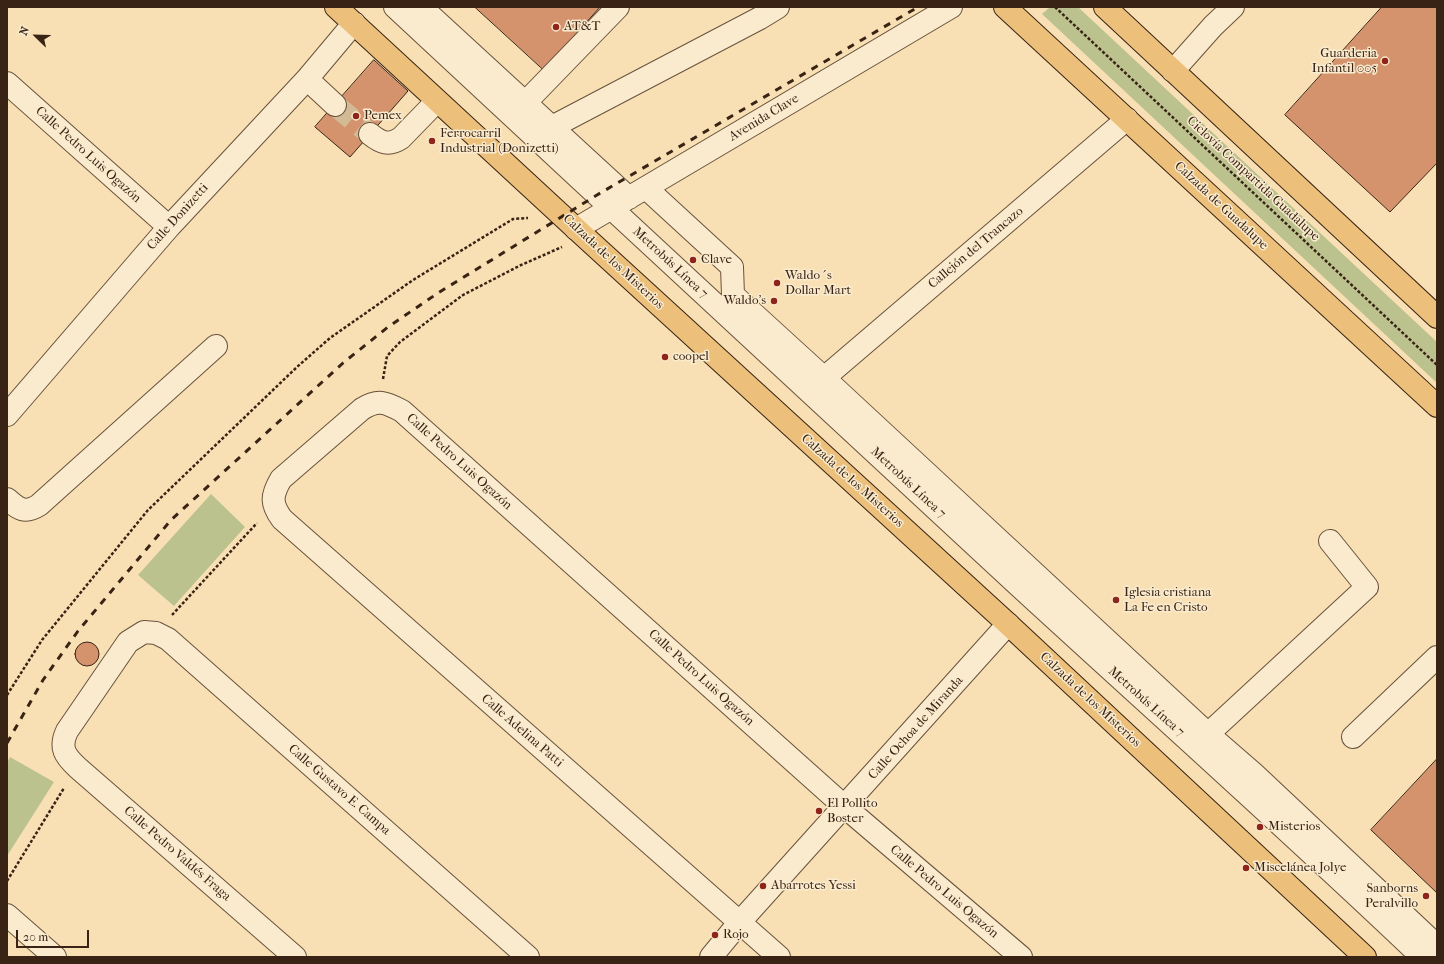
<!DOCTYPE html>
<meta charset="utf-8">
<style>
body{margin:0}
#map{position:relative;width:1444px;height:964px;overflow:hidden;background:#f8e0b4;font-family:"IM FELL French Canon",serif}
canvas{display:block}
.frame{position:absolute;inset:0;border:8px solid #382315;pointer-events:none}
.north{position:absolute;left:16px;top:16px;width:40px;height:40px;-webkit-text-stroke:3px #faebce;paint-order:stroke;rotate:293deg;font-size:11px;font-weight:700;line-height:16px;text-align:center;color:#382315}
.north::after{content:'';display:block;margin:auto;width:14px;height:18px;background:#382315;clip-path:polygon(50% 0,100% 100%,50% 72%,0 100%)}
.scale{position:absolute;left:16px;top:930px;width:73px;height:18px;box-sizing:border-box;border:2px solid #382315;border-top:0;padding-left:5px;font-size:12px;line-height:14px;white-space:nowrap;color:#382315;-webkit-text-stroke:3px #faebce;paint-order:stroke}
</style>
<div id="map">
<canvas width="1444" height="964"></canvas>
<div class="frame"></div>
<div class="north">N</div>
<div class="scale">20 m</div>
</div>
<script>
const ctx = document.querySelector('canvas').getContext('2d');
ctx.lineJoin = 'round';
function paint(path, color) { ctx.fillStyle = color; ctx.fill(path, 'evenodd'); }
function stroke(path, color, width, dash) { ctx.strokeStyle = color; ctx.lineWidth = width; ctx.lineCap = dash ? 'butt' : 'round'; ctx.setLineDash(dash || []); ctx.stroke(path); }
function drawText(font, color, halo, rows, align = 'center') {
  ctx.font = font + ' "IM FELL French Canon",serif'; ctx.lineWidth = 3; ctx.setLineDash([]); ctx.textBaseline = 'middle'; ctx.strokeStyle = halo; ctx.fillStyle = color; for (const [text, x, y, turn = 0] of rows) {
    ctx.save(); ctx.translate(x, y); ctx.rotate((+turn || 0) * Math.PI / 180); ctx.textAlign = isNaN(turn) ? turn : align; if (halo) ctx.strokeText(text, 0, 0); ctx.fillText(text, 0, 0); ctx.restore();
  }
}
paint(new Path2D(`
 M 1050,7 L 1078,7 L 1437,342 L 1437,383 L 1042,14 Z
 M 211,494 L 245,527 L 174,606 L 138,575 Z
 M 10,757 L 54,782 L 7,856 L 7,763 Z`), '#bcc28e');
const building = new Path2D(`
 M 475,7 L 600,7 L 544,70 Z
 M 1382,7 L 1437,7 L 1437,163 L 1390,212 L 1285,115 Z
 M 374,60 L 408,91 L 350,157 L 315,127 Z
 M75 654a12 12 0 1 1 24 0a12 12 0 1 1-24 0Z
 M 1437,759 L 1437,893 L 1371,830 Z`);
paint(building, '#d4926d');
stroke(building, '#382315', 1);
stroke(new Path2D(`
 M 335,105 L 370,134`), '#d2ba94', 22, [22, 11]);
const minor = new Path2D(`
 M 395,7 C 603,200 810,394 1019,586 C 1153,709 1290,831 1422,957
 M 421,7 L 629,198
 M 1173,71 L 1213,26 L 1233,7
 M 307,79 L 335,105
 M 7,83 L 169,227
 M 525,103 L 618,7
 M 552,127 L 760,18 L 778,7
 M 370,134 C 381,143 389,146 401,138 L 437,101
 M 646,188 L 732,267 L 733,295 L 824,378 L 1208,734 L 1253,773 L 1437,946
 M 576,229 L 951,7
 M 824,378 L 1127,119
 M 7,415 L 169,227 L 307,79 L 354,23
 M 7,499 C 18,509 25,514 39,505 L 216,346
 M 1208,734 L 1367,587 L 1330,541
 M 1353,737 L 1437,657
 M 7,915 L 55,957
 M 295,957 L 78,768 C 65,756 59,748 67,731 L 128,642 L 144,632 L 156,633 L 168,639 L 528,957
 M 711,957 L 739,923 L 1008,624
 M 779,957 L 282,519 C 271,504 271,496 281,479 L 362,409 C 378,399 385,402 402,411 L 845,807 L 1021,957`);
const major = new Path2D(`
 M 336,7 L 585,237 L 1008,624 L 1365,957
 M 1005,7 L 1437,406
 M 1105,7 L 1437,317`);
stroke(minor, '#68523d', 24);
stroke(major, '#382315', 24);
stroke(new Path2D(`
 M 1055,7 L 1437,365
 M 383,379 L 387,356 L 400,342 L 463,295 L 521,265 L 562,247
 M 172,615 L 257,523
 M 7,695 L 42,640 L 148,510 L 297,367 L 330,338 L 413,280 L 513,219 L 528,218
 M 7,881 L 64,788`), '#382315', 2.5, [3, 2]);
stroke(minor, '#faebce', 22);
stroke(major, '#ecc07a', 22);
stroke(new Path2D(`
 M 7,743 L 43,680 L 78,631 L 171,520 L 343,363 L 388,327 L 438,293 L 597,195 L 918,7`), '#382315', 3, [7, 7]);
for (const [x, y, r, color] of [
 [556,27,4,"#8f2418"],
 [1385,61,4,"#8f2418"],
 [356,116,4,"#8f2418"],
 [432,141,4,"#8f2418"],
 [693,260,4,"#8f2418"],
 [777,283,4,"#8f2418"],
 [774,301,4,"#8f2418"],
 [665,357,4,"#8f2418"],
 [1116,600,4,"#8f2418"],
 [819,811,4,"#8f2418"],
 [1260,827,4,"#8f2418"],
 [1246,868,4,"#8f2418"],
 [763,886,4,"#8f2418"],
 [1426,896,4,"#8f2418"],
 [715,935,4,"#8f2418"]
]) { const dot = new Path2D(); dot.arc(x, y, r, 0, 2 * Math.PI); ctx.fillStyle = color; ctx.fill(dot); stroke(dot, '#faebce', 1.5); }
drawText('13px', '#382315', '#faebce', [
 ["AT&T",564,27],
 ["Guarderia",1377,54,"right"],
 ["Infantil 005",1377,69,"right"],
 ["Pemex",364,116],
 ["Ferrocarril",440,134],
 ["Industrial (Donizetti)",440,149],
 ["Clave",701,260],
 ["Waldo´s",785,276],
 ["Dollar Mart",785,291],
 ["Waldo's",766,301,"right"],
 ["coopel",673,357],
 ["Iglesia cristiana",1124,593],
 ["La Fe en Cristo",1124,608],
 ["El Pollito",827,804],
 ["Boster",827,819],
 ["Misterios",1268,827],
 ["Miscelánea Jolye",1254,868],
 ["Abarrotes Yessi",771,886],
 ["Sanborns",1418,889,"right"],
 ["Peralvillo",1418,904,"right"],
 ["Rojo",723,935]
], 'left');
drawText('13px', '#382315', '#faebce', [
 ["Avenida Clave",764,118,-31],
 ["Calle Pedro Luis Ogazón",88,155,42],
 ["Ciclovía Compartida Guadalupe",1253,179,43],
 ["Calzada de Guadalupe",1221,206,43],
 ["Calle Donizetti",178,217,-48],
 ["Callejón del Trancazo",976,248,-40],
 ["Calzada de los Misterios",613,262,43],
 ["Metrobús Línea 7",670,263,43],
 ["Calle Pedro Luis Ogazón",459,462,42],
 ["Calzada de los Misterios",852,481,42],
 ["Metrobús Línea 7",908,483,43],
 ["Calle Pedro Luis Ogazón",701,678,42],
 ["Calzada de los Misterios",1090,700,43],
 ["Metrobús Línea 7",1146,702,42],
 ["Calle Ochoa de Miranda",916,728,-48],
 ["Calle Adelina Patti",522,731,41],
 ["Calle Gustavo E. Campa",339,790,41],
 ["Calle Pedro Valdés Fraga",177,854,41],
 ["Calle Pedro Luis Ogazón",944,892,40]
]);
</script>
